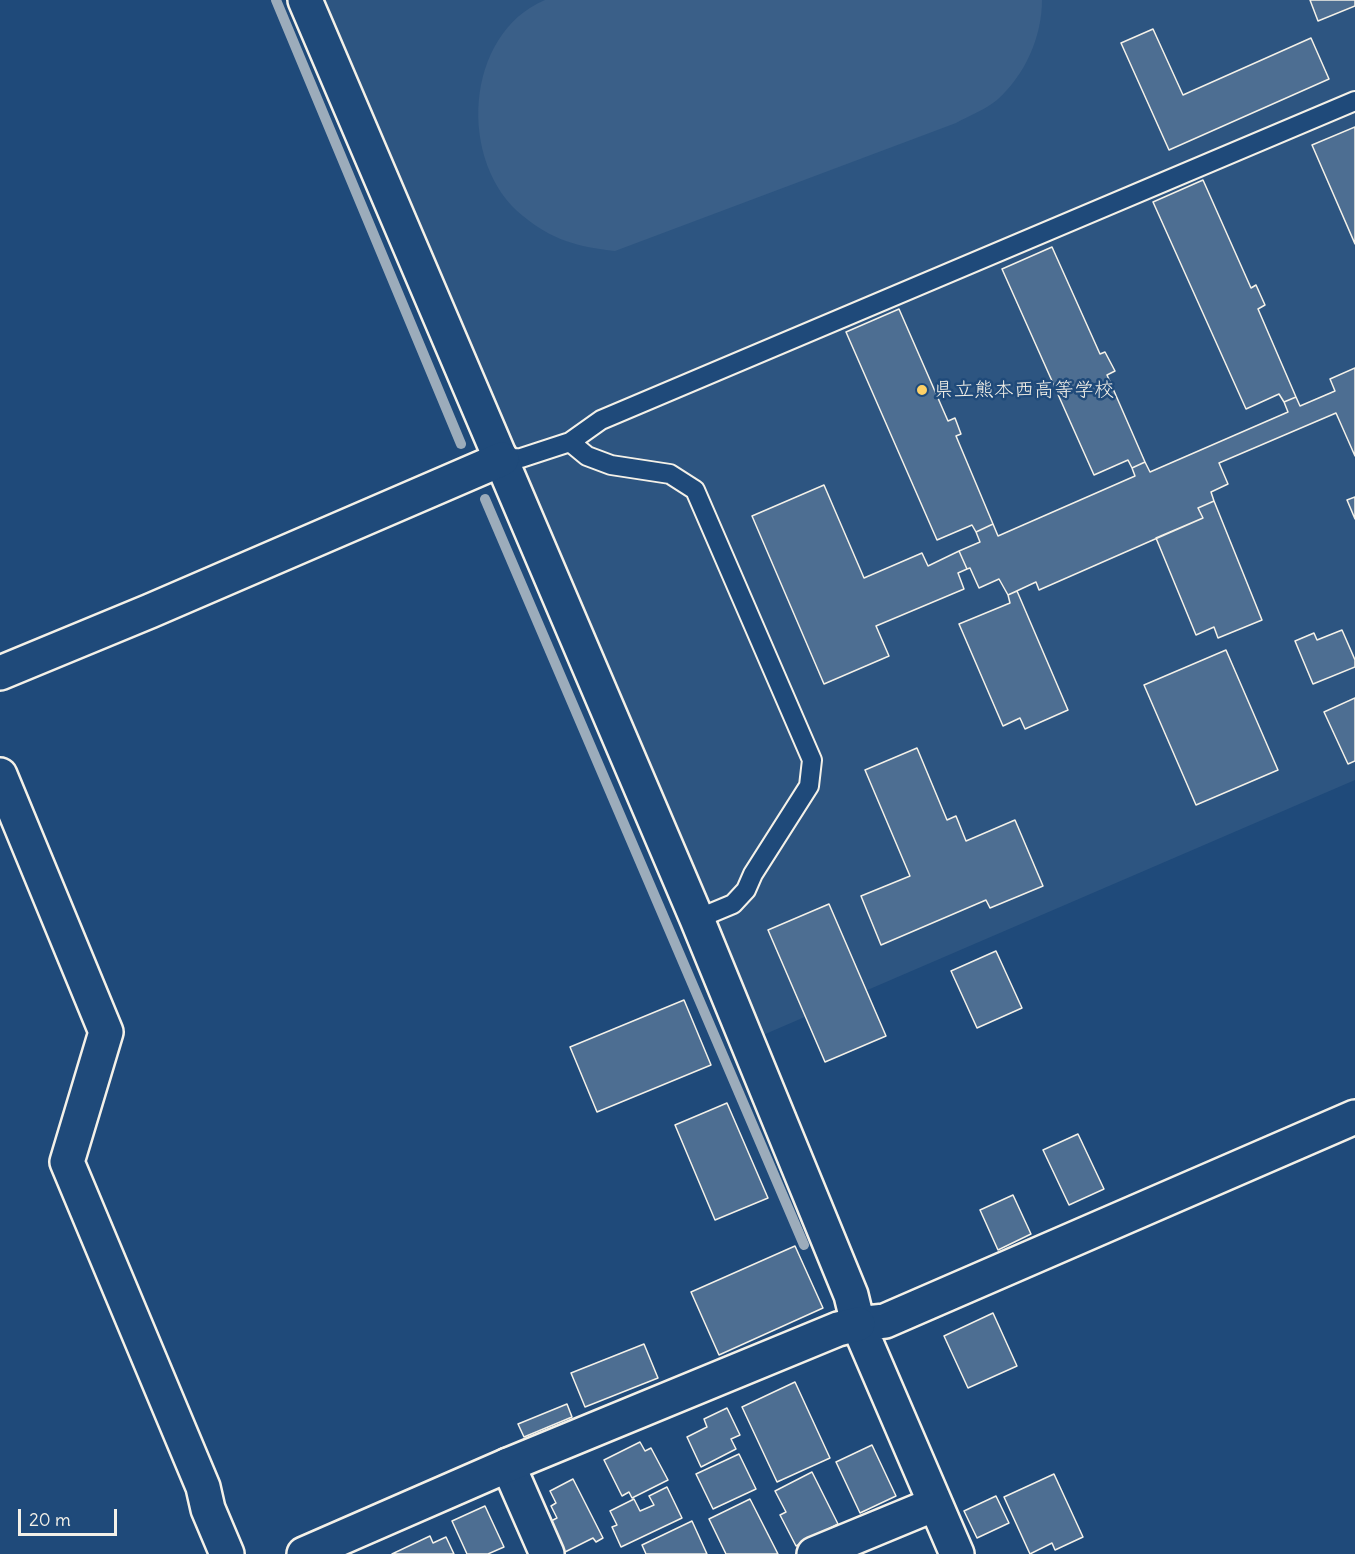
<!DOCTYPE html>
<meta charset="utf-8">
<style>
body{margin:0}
#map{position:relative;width:1355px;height:1554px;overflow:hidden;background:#1f4a7a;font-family:Delius,sans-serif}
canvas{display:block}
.scale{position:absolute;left:18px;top:1509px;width:99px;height:27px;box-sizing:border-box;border:3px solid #f4f1e8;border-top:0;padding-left:8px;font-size:18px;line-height:21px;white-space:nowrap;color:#f4f1e8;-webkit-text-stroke:4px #1f4a7a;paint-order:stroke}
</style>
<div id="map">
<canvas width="1355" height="1554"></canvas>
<div class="scale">20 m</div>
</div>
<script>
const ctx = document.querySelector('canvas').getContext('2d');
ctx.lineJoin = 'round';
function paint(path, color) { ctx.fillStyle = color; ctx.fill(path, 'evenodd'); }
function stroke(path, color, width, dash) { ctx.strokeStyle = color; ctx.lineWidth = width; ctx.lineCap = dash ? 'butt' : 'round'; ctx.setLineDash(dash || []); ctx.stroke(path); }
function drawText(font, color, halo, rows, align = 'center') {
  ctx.font = font + ' Delius,"Klee One",sans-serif'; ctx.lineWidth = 5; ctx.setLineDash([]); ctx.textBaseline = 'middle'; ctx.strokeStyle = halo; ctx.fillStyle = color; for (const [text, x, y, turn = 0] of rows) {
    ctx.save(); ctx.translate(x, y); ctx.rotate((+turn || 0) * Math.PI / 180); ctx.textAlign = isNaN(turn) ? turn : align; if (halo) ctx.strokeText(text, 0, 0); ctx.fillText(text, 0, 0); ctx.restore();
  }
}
paint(new Path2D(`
 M 324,0 L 1355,0 L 1355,780 L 763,1035 Z`), '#2d5581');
paint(new Path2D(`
 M 545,0 L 1042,0 C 1042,37 1025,75 997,100 C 986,109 969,116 956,123 L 615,251 C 578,247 552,240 523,216 C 457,163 464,34 545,0 Z`), '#3a5f88');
stroke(new Path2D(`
 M 276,0 L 461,444
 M 485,499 L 804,1245`), '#9cacbb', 10);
const building = new Path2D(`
 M 1310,0 L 1355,0 L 1355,6 L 1318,21 Z
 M 1153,29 L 1183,95 L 1311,38 L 1329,79 L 1169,150 L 1121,43 Z
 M 1355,127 L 1355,244 L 1312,145 Z
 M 1203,180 L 1251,288 L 1256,285 L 1265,305 L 1258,309 L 1296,397 L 1284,402 L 1279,394 L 1246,409 L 1153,202 Z
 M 1052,247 L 1100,354 L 1105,352 L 1115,371 L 1107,375 L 1145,462 L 1132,468 L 1128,460 L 1094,475 L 1002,269 Z
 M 899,309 L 948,421 L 955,418 L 961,434 L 956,436 L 993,524 L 976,532 L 972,525 L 937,540 L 846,332 Z
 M 1355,368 L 1355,456 L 1336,413 L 1219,463 L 1228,484 L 1211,492 L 1214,501 L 1198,508 L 1203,518 L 1039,590 L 1036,582 L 1008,595 L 999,579 L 979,588 L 970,568 L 967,569 L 959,551 L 980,542 L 976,532 L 993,524 L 998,536 L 1135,476 L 1132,468 L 1145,462 L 1150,472 L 1288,412 L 1284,402 L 1296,397 L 1300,406 L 1335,391 L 1330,379 Z
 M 824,485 L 864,578 L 922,553 L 928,566 L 959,551 L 967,569 L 958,573 L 964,589 L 876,626 L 889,656 L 824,684 L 752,516 Z
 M 1355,497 L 1355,519 L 1347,500 Z
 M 1214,501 L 1262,620 L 1218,638 L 1214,627 L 1196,635 L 1156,538 L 1203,518 L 1198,508 Z
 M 1017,591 L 1068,710 L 1025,729 L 1020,718 L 1003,726 L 959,624 L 1010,603 L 1008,595 Z
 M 1342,630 L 1355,660 L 1355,667 L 1313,684 L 1295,641 L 1314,633 L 1317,640 Z
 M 1226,650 L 1278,770 L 1196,805 L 1144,685 Z
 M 1355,698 L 1355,761 L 1348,764 L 1324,712 Z
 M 917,748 L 947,820 L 956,816 L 966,841 L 1015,820 L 1043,886 L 990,908 L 986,900 L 881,945 L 861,896 L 910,876 L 865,770 Z
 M 829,904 L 886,1036 L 825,1062 L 768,930 Z
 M 996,951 L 1022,1008 L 977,1028 L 951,971 Z
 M 684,1000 L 711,1065 L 597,1112 L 570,1047 Z
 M 727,1103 L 768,1198 L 715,1220 L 675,1125 Z
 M 1078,1134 L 1104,1189 L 1069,1205 L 1043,1150 Z
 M 1013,1195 L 1031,1234 L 998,1250 L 980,1210 Z
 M 795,1246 L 823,1308 L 719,1355 L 691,1292 Z
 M 993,1313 L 1017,1366 L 968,1388 L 944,1336 Z
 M 644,1344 L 658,1378 L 585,1407 L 571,1373 Z
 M 795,1382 L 830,1458 L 777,1482 L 742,1407 Z
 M 567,1404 L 572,1417 L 524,1437 L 518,1424 Z
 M 727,1408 L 740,1435 L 731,1439 L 736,1449 L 701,1467 L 687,1437 L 707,1427 L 704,1419 Z
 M 640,1442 L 645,1451 L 651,1448 L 668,1480 L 632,1498 L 629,1492 L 622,1496 L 604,1460 Z
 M 872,1445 L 896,1496 L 860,1513 L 836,1462 Z
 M 739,1454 L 756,1489 L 713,1509 L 696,1474 Z
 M 812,1472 L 838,1524 L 796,1546 L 780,1515 L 786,1512 L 775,1491 Z
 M 1054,1474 L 1083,1537 L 1055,1550 L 1052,1543 L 1030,1554 L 1004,1497 Z
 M 573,1479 L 603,1538 L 596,1542 L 593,1538 L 565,1552 L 549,1522 L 557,1518 L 551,1506 L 556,1503 L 550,1491 Z
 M 667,1487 L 682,1518 L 621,1547 L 612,1527 L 617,1525 L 610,1511 L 634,1499 L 640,1511 L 654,1505 L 649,1496 Z
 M 996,1496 L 1009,1523 L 977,1538 L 964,1511 Z
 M 750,1499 L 778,1554 L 726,1554 L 709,1519 Z
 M 485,1506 L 504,1547 L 488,1554 L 467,1554 L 452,1521 Z
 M 692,1521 L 707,1554 L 646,1554 L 642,1545 Z
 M 430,1536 L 433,1543 L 446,1537 L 454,1554 L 392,1554 Z`);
paint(building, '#4d6e92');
stroke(building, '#f4f1e8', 1.5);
const lane = new Path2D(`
 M 570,442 L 587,456 L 611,465 L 670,474 L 695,490 L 812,760 L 809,786 L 753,874 L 746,890 L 733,904 L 697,919
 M 502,459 L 521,458 L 570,442 L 601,420 L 1355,101`);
const street = new Path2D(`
 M 305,0 L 697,919 L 851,1295 L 858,1324 L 957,1554
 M 0,775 L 106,1032 L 67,1162 L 203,1487 L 208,1509 L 227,1554
 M 858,1324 L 885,1321 L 1355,1117
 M 508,1465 L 547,1554
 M 814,1554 L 935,1504`);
const secondary = new Path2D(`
 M 0,673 L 150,611 L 502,459
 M 304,1554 L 508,1465 L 838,1329 L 858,1324`);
stroke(lane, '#f4f1e8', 22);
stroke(street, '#f4f1e8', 38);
stroke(secondary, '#f4f1e8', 38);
stroke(lane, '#1f4a7a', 18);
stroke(street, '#1f4a7a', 33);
stroke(secondary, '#1f4a7a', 33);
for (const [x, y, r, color] of [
 [922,390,6,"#ffd166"]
]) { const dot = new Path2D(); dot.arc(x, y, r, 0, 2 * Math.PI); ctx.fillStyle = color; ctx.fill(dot); stroke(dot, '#1f4a7a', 2); }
drawText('20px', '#f4f1e8', '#1f4a7a', [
 ["県立熊本西高等学校",934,390]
], 'left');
</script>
